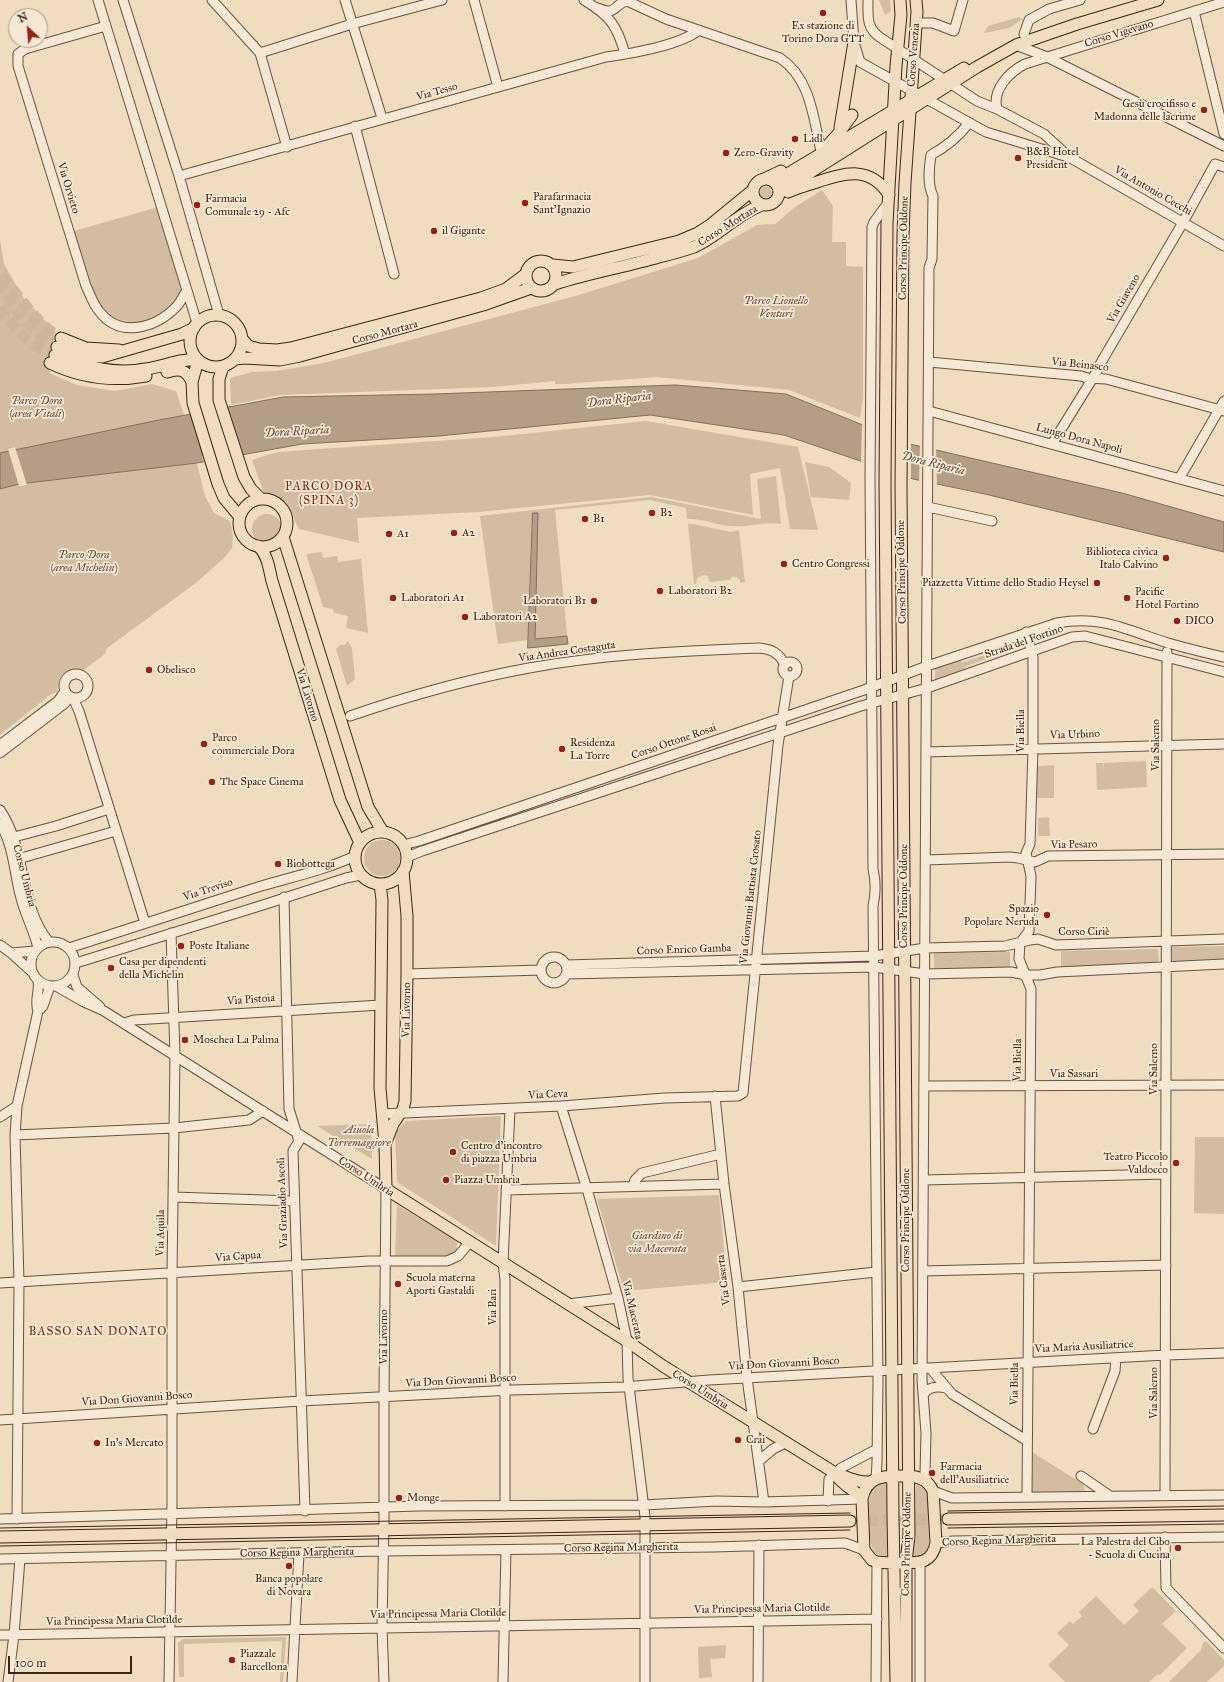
<!DOCTYPE html>
<meta charset="utf-8">
<style>
body{margin:0}
#map{position:relative;width:1224px;height:1682px;overflow:hidden;background:#f0dcbf;font-family:"IM FELL Great Primer",serif}
canvas{display:block}
.north{position:absolute;left:8px;top:8px;width:40px;height:40px;box-sizing:border-box;background:#f5e8d5;border:1px solid #ac9a8a;border-radius:50%;rotate:334deg;font-size:11px;font-weight:700;line-height:16px;text-align:center;color:#3e2519}
.north::after{content:'';display:block;margin:auto;width:14px;height:18px;background:#8f2418;clip-path:polygon(50% 0,100% 100%,50% 72%,0 100%)}
.scale{position:absolute;left:8px;top:1656px;width:124px;height:18px;box-sizing:border-box;border:2px solid #3e2519;border-top:0;padding-left:5px;font-size:12px;line-height:14px;white-space:nowrap;color:#3e2519;-webkit-text-stroke:3px #f5e8d5;paint-order:stroke}
</style>
<div id="map">
<canvas width="1224" height="1682"></canvas>
<div class="north">N</div>
<div class="scale">100 m</div>
</div>
<script>
const ctx = document.querySelector('canvas').getContext('2d');
ctx.lineJoin = 'round';
function paint(path, color) { ctx.fillStyle = color; ctx.fill(path, 'evenodd'); }
function stroke(path, color, width, dash) { ctx.strokeStyle = color; ctx.lineWidth = width; ctx.lineCap = dash ? 'butt' : 'round'; ctx.setLineDash(dash || []); ctx.stroke(path); }
function drawText(font, color, halo, rows, align = 'center') {
  ctx.font = font + ' "IM FELL Great Primer",serif'; ctx.lineWidth = 3.5; ctx.setLineDash([]); ctx.textBaseline = 'middle'; ctx.strokeStyle = halo; ctx.fillStyle = color; for (const [text, x, y, turn = 0] of rows) {
    ctx.save(); ctx.translate(x, y); ctx.rotate((+turn || 0) * Math.PI / 180); ctx.textAlign = isNaN(turn) ? turn : align; if (halo) ctx.strokeText(text, 0, 0); ctx.fillText(text, 0, 0); ctx.restore();
  }
}
paint(new Path2D(`
 M 879,0 L 890,0 L 891,11 L 885,15 Z
 M 1019,17 L 1023,19 L 1009,28 L 984,33 L 988,26 Z
 M760 192a6 6 0 1 1 12 0a6 6 0 1 1-12 0Z
 M 822,190 L 833,206 L 832,242 L 846,242 L 846,266 L 863,267 L 863,397 L 860,418 L 789,390 L 657,377 L 565,384 L 555,384 L 555,381 L 493,387 L 280,395 L 231,405 L 230,378 L 252,372 L 276,371 L 324,363 L 579,295 L 698,258 L 757,225 L 775,224 L 795,207 Z
 M 158,207 L 184,290 L 170,310 L 152,321 L 127,326 L 111,318 L 101,309 L 89,286 L 74,231 Z
 M 0,240 L 4,264 L 23,297 L 64,341 L 49,373 L 77,385 L 115,391 L 152,384 L 176,391 L 184,415 L 0,453 Z
 M 646,421 L 798,447 L 818,530 L 790,529 L 780,468 L 750,474 L 753,515 L 650,495 L 479,512 L 357,518 L 359,543 L 299,529 L 286,501 L 264,493 L 252,460 L 277,452 L 494,437 Z
 M 805,462 L 829,467 L 851,483 L 849,500 L 811,497 Z
 M 197,463 L 205,496 L 214,513 L 230,521 L 233,535 L 232,548 L 225,557 L 197,582 L 106,649 L 106,653 L 84,670 C 65,667 58,674 57,692 L 51,694 L 0,735 L 0,489 L 19,484 Z
 M 776,476 L 781,524 C 764,521 748,528 731,526 C 716,525 703,518 687,519 L 686,508 L 650,500 L 555,510 L 568,644 L 528,648 L 528,640 L 498,644 L 480,516 L 651,497 L 761,519 L 757,479 Z
 M252 529a15 15 0 1 1 30 0a15 15 0 1 1-30 0Z
 M 688,524 L 693,524 L 731,532 L 739,530 L 745,582 L 740,583 L 740,580 L 736,577 L 732,577 L 730,580 L 709,582 L 708,576 L 704,575 L 697,578 L 696,584 L 694,584 Z
 M 322,552 L 323,558 L 337,556 L 338,562 L 361,559 L 368,633 L 346,628 L 348,616 L 334,613 L 333,609 L 323,607 L 306,554 Z
 M 348,641 L 352,648 L 355,679 L 347,686 L 336,649 L 340,645 L 345,645 Z
 M 1023,642 L 1024,646 L 966,666 L 964,673 L 935,682 L 935,666 L 964,656 L 961,663 Z
 M 1146,761 L 1147,787 L 1097,790 L 1096,763 L 1103,763 L 1104,769 L 1104,763 Z
 M 1054,765 L 1054,798 L 1037,798 L 1037,766 Z
 M 1049,817 L 1050,836 L 1038,836 L 1038,818 Z
 M364 858a18 18 0 1 1 36 0a18 18 0 1 1-36 0Z
 M 1224,946 L 1224,963 L 1172,964 L 1172,947 Z
 M 1158,949 L 1159,966 L 1061,968 L 1061,951 Z
 M 1010,952 L 1010,968 L 934,969 L 934,953 Z
 M 501,1116 L 496,1246 L 397,1182 L 395,1132 L 406,1121 Z
 M 371,1124 L 372,1159 L 317,1126 Z
 M 1195,1137 L 1224,1137 L 1224,1214 L 1194,1213 Z
 M 719,1195 L 727,1282 L 624,1291 L 597,1199 Z
 M 397,1205 L 454,1239 L 457,1242 L 457,1250 L 448,1258 L 395,1257 Z
 M 1032,1452 L 1083,1484 L 1086,1495 L 1032,1495 Z
 M 882,1483 L 887,1484 L 888,1556 C 884,1556 879,1556 876,1553 C 867,1546 866,1500 872,1490 C 874,1487 878,1485 882,1483 Z
 M 916,1484 L 923,1488 L 928,1495 L 929,1544 L 925,1553 L 914,1556 L 913,1555 L 915,1531 Z
 M 1152,1587 L 1176,1611 L 1162,1624 L 1187,1648 L 1160,1675 L 1158,1674 L 1149,1682 L 1065,1682 L 1048,1665 L 1069,1645 L 1057,1633 L 1070,1621 L 1073,1624 L 1082,1616 L 1079,1612 L 1096,1596 L 1124,1625 L 1139,1611 L 1133,1605 Z
 M 286,1637 L 283,1682 L 280,1682 L 282,1641 L 184,1644 L 184,1677 L 179,1677 L 178,1643 L 183,1639 Z
 M 1206,1641 L 1224,1660 L 1224,1666 L 1207,1682 L 1169,1682 L 1201,1650 L 1203,1643 Z
 M 726,1645 L 725,1658 L 710,1659 L 712,1677 L 699,1678 L 698,1647 Z`), '#d2bda3');
const water = new Path2D(`
 M 676,385 L 786,394 L 910,444 L 1122,493 L 1224,522 L 1224,552 L 985,494 L 913,479 L 784,435 L 650,415 L 439,436 L 302,444 L 197,463 L 19,484 L 0,489 L 0,453 L 159,420 L 283,397 L 435,394 Z
 M 533,513 L 538,513 L 535,639 L 567,636 L 568,644 L 528,648 Z`);
paint(water, '#b39e87');
stroke(water, '#846e5b', 1);
paint(new Path2D(`
 M 225,406 L 240,452 L 242,452 L 243,456 L 204,463 L 202,456 L 204,455 L 190,412 Z
 M 862,423 L 911,442 L 911,480 L 861,463 Z
 M 920,444 L 936,448 L 937,486 L 919,482 Z
 M 15,447 L 27,485 L 19,486 L 8,449 Z`), '#f0dcbf');
stroke(new Path2D(`
 M 1,276 C 21,297 36,324 61,338
 M 0,280 C 13,311 30,329 57,347
 M 0,307 C 13,329 31,346 55,355
 M 850,1521 L 948,1519`), '#ccb79e', 11, [11, 5.5]);
const minor = new Path2D(`
 M 98,0 L 197,323
 M 123,0 L 179,176 L 219,315
 M 212,0 L 260,53 L 287,147
 M 345,0 L 382,118
 M 474,0 L 498,87
 M 584,0 C 610,16 617,25 625,54
 M 851,0 L 854,42 L 860,62 L 986,132 L 1068,157
 M 868,0 C 868,17 866,28 881,38 L 977,101 L 997,109 L 1044,134 L 1069,157 L 1224,246
 M 598,8 C 617,17 614,3 627,1 L 666,19 L 780,58 C 811,79 813,117 821,151
 M 1194,11 L 1224,134
 M 916,23 L 933,23 L 954,31 L 963,0
 M 106,26 L 25,49 L 18,54 L 18,66 L 86,286 C 90,294 93,304 99,311 C 120,339 156,328 177,306 C 181,301 184,295 187,290
 M 1024,34 L 1029,20 L 1049,9 L 1080,0
 M 1016,45 L 1047,57 L 1224,146
 M 260,53 L 352,24 L 442,0
 M 997,109 C 992,90 1009,72 1025,64 L 1224,2
 M 355,126 L 394,274
 M 179,176 L 606,57 C 630,54 681,45 699,30
 M 929,362 L 1081,376 L 1087,378 L 1106,379 L 1224,411
 M 929,411 L 1224,491
 M 1052,444 L 1096,373 L 1099,366 L 1182,224 L 1215,164 L 1224,167
 M 1179,479 L 1224,401
 M 928,507 L 992,521
 M 1026,632 L 1033,657 L 1033,749 L 1030,844 L 1026,853 L 1031,876 L 1029,931 L 1020,943 L 1019,959 L 1031,989 L 1027,1497
 M783 669a7 7 0 1 1 14 0a7 7 0 1 1-14 0Z
 M64 686a12 12 0 1 1 24 0a12 12 0 1 1-24 0Z
 M 73,698 L 79,711 L 145,923
 M 350,716 C 408,696 469,679 529,668 C 605,654 682,651 759,648 C 772,649 779,653 785,665
 M 0,745 L 58,701 L 65,691
 M 926,752 L 1224,744
 M 0,753 L 64,704 L 70,697
 M 0,810 C 27,849 19,907 49,942
 M 0,824 C 14,845 14,874 21,898 C 25,915 34,930 38,948
 M 9,840 L 14,837 L 56,826 L 109,809
 M 403,845 L 419,841 L 864,690 L 927,666 L 1057,623 C 1102,615 1126,630 1168,643 C 1186,648 1205,653 1224,657
 M 13,857 L 25,857 L 116,831
 M 407,857 L 422,851 L 861,706 L 927,688 L 1072,637 L 1085,636 L 1224,672
 M 926,860 L 1010,857 L 1018,858 L 1035,862 L 1048,856 L 1224,854
 M 284,897 L 289,1109 L 299,1141 L 293,1151 L 305,1511
 M31 964a22 22 0 1 1 44 0a22 22 0 1 1-44 0Z
 M 0,945 L 11,953 L 32,972
 M 69,948 L 261,886 C 292,877 325,870 355,856
 M 11,953 L 35,951
 M541 970a13 13 0 1 1 26 0a13 13 0 1 1-26 0Z
 M 76,963 L 266,904 L 346,878 L 361,875
 M 566,965 L 874,956 L 925,948 L 1005,946 L 1030,940 L 1038,939 L 1056,945 L 1224,939
 M 407,974 L 541,970
 M 566,974 L 874,967 L 925,974 L 1011,972 L 1026,975 L 1040,975 L 1057,972 L 1224,964
 M 73,975 L 77,987 L 100,1007
 M 56,986 L 84,1002 L 104,1011 L 386,1189 L 384,1397 L 384,1519 L 382,1627 L 384,1682
 M 38,1011 L 43,1006 L 50,986
 M 124,1023 L 134,1020 L 167,1018 L 381,1005
 M 924,1086 L 1224,1085
 M 715,1096 L 724,1184 L 738,1287 L 747,1378 L 764,1502
 M 561,1106 L 587,1189 L 618,1298 L 627,1341 L 628,1378 L 645,1517 L 645,1682
 M 382,1114 L 561,1106 L 665,1098 L 738,1096 L 743,1093 L 778,745 L 789,676
 M 0,1117 L 17,1106
 M 15,1135 L 174,1128 L 249,1120 L 263,1111
 M 924,1180 L 1166,1174
 M 633,1186 L 635,1180 L 642,1173 L 721,1154
 M 506,1190 L 724,1184
 M 173,1197 L 294,1201
 M 923,1271 L 1166,1265
 M 0,1283 L 369,1261 L 447,1261 L 458,1256 L 470,1242
 M 738,1287 L 876,1272
 M 568,1304 L 618,1298
 M 930,1368 L 952,1394 L 1026,1440
 M 923,1395 C 928,1387 937,1386 946,1388
 M 0,1420 L 301,1401 L 512,1390 L 624,1387 L 709,1380 L 1166,1355 L 1224,1353
 M 1093,1429 L 1115,1371 L 1116,1358
 M 759,1461 L 773,1449 L 787,1442
 M 1081,1476 L 1110,1496
 M 876,1479 L 877,1462 L 878,1382 L 873,906 C 876,893 876,882 873,869 L 870,479 L 872,227 L 874,222 L 888,203
 M 927,1482 L 925,1474 L 926,1433 L 922,1380 L 929,268 L 932,259 L 933,196 C 927,184 929,168 931,155 C 946,147 958,137 969,123
 M 933,1491 L 952,1498 L 1224,1495
 M 1165,1495 L 1167,652
 M 828,1501 L 829,1479 L 841,1468 L 877,1449
 M 505,1506 L 505,1280 L 503,1263 L 510,1109
 M 0,1519 L 419,1506 L 644,1505 L 717,1501 L 764,1502 L 862,1499
 M 17,1519 L 19,1282 L 15,1135 L 17,1106 L 38,1011 C 34,1001 40,991 38,981
 M 1165,1537 L 1166,1588 L 1224,1648
 M 936,1543 L 953,1541 L 1224,1537
 M 0,1559 L 383,1551 L 714,1547 L 845,1543 L 864,1550
 M 0,1635 L 877,1619
 M 8,1682 L 14,1635 L 20,1559
 M 169,1682 L 172,1503 L 172,1274 L 175,1055 L 171,933
 M 292,1682 L 299,1554
 M 503,1682 L 506,1550
 M 758,1682 L 759,1545
 M 876,1682 L 877,1562
 M 920,1682 L 920,1562`);
const major = new Path2D(`
 M 840,128 L 854,42
 M 829,144 L 838,134 L 852,115
 M753 192a13 13 0 1 1 26 0a13 13 0 1 1-26 0Z
 M 762,180 L 781,171
 M 774,182 L 964,68
 M 779,192 L 977,67 L 1016,45 L 1077,24 L 1158,0
 M 788,192 C 797,188 807,185 817,182 C 845,173 870,165 889,195
 M526 276a15 15 0 1 1 30 0a15 15 0 1 1-30 0Z
 M 553,265 L 573,267 L 679,241 L 698,233 L 709,226 L 753,190
 M 555,284 C 589,273 624,267 659,257 C 671,254 683,251 694,247 C 719,236 737,214 762,205
 M190 341a26 26 0 1 1 52 0a26 26 0 1 1-52 0Z
 M 61,338 L 86,348 L 119,350
 M 243,340 L 248,346 L 259,349 L 277,350 L 291,348 L 481,298 L 506,289 L 526,274
 M 57,347 L 70,353 L 85,356 L 102,357 L 182,334 L 194,328
 M 55,355 C 85,367 114,375 146,369 C 163,367 181,358 198,360 L 192,382 L 193,403 L 218,484 L 224,498 L 240,517
 M 235,359 L 245,358 L 280,360 L 300,356 L 483,305 L 531,288
 M 50,363 C 81,378 112,382 146,376
 M 223,367 L 219,379 L 219,400 L 244,477 L 251,489 L 261,499
 M 167,372 C 179,368 186,369 192,382
 M239 523a24 24 0 1 1 48 0a24 24 0 1 1-48 0Z
 M 283,537 L 368,807 L 383,832
 M 258,546 C 268,555 269,569 272,581 L 340,800 L 360,843
 M355 858a26 26 0 1 1 52 0a26 26 0 1 1-52 0Z
 M 380,884 L 382,900 L 380,1088 L 385,1144 L 386,1189 L 627,1341 L 663,1366 L 835,1473 C 847,1477 857,1483 871,1482
 M 386,1142 L 393,1124 L 403,1109 L 405,1101 L 407,974 L 407,916 L 403,871
 M 836,1475 C 843,1485 854,1490 862,1498
 M 907,1476 C 919,1476 928,1480 933,1491 L 936,1543 C 932,1563 920,1563 902,1563 C 894,1563 885,1563 877,1562 L 872,1560 L 864,1550 L 862,1499 C 867,1474 886,1476 907,1476 Z
 M 948,1519 L 1224,1515
 M 0,1537 L 850,1521
 M 896,1682 L 893,1516 L 885,482 L 887,223 L 896,66 L 901,15 L 900,0
 M 906,1682 L 906,1563 L 909,1535 L 901,485 L 903,235 L 905,183 L 917,12 L 916,0`);
stroke(minor, '#6a5342', 11);
stroke(major, '#3e2519', 13);
stroke(minor, '#f5e8d5', 9);
stroke(major, '#f0dcbf', 11);
stroke(new Path2D(`
 M 948,1511 L 1224,1506
 M 0,1528 L 850,1513
 M 948,1528 L 1224,1524
 M 0,1546 L 850,1530`), '#3e2519', 1);
for (const [x, y, r, color] of [
 [823,13,4,"#8f2418"],
 [1204,110,4,"#8f2418"],
 [795,139,4,"#8f2418"],
 [726,153,4,"#8f2418"],
 [1018,158,4,"#8f2418"],
 [525,203,4,"#8f2418"],
 [197,205,4,"#8f2418"],
 [434,231,4,"#8f2418"],
 [652,513,4,"#8f2418"],
 [585,519,4,"#8f2418"],
 [454,533,4,"#8f2418"],
 [389,534,4,"#8f2418"],
 [1166,558,4,"#8f2418"],
 [784,564,4,"#8f2418"],
 [1097,583,4,"#8f2418"],
 [660,591,4,"#8f2418"],
 [393,598,4,"#8f2418"],
 [1127,598,4,"#8f2418"],
 [594,601,4,"#8f2418"],
 [465,617,4,"#8f2418"],
 [1177,621,4,"#8f2418"],
 [149,670,4,"#8f2418"],
 [204,744,4,"#8f2418"],
 [562,749,4,"#8f2418"],
 [212,782,4,"#8f2418"],
 [278,864,4,"#8f2418"],
 [1047,915,4,"#8f2418"],
 [181,946,4,"#8f2418"],
 [111,968,4,"#8f2418"],
 [185,1040,4,"#8f2418"],
 [453,1152,4,"#8f2418"],
 [1176,1163,4,"#8f2418"],
 [446,1180,4,"#8f2418"],
 [398,1284,4,"#8f2418"],
 [738,1440,4,"#8f2418"],
 [97,1443,4,"#8f2418"],
 [932,1473,4,"#8f2418"],
 [399,1498,4,"#8f2418"],
 [1178,1548,4,"#8f2418"],
 [289,1566,4,"#8f2418"],
 [232,1660,4,"#8f2418"]
]) { const dot = new Path2D(); dot.arc(x, y, r, 0, 2 * Math.PI); ctx.fillStyle = color; ctx.fill(dot); stroke(dot, '#f5e8d5', 1.5); }
drawText('11px', '#3e2519', '#f5e8d5', [
 ["Ex stazione di",823,26,"center"],
 ["Torino Dora GTT",823,39,"center"],
 ["Gesù crocifisso e",1196,104,"right"],
 ["Madonna delle lacrime",1196,117,"right"],
 ["Lidl",803,139],
 ["B&B Hotel",1026,152],
 ["President",1026,165],
 ["Zero-Gravity",734,153],
 ["Parafarmacia",533,197],
 ["Sant'Ignazio",533,210],
 ["Farmacia",205,199],
 ["Comunale 29 - Afc",205,212],
 ["il Gigante",442,231],
 ["B2",660,513],
 ["B1",593,519],
 ["A2",462,533],
 ["A1",397,534],
 ["Biblioteca civica",1158,552,"right"],
 ["Italo Calvino",1158,565,"right"],
 ["Centro Congressi",792,564],
 ["Piazzetta Vittime dello Stadio Heysel",1089,583,"right"],
 ["Laboratori B2",668,591],
 ["Pacific",1135,592],
 ["Hotel Fortino",1135,605],
 ["Laboratori A1",401,598],
 ["Laboratori B1",586,601,"right"],
 ["Laboratori A2",473,617],
 ["DICO",1185,621],
 ["Obelisco",157,670],
 ["Parco",212,738],
 ["commerciale Dora",212,751],
 ["Residenza",570,743],
 ["La Torre",570,756],
 ["The Space Cinema",220,782],
 ["Biobottega",286,864],
 ["Spazio",1039,909,"right"],
 ["Popolare Neruda",1039,922,"right"],
 ["Poste Italiane",189,946],
 ["Casa per dipendenti",119,962],
 ["della Michelin",119,975],
 ["Moschea La Palma",193,1040],
 ["Centro d'incontro",461,1146],
 ["di piazza Umbria",461,1159],
 ["Teatro Piccolo",1168,1157,"right"],
 ["Valdocco",1168,1170,"right"],
 ["Piazza Umbria",454,1180],
 ["Scuola materna",406,1278],
 ["Aporti Gastaldi",406,1291],
 ["Crai",746,1440],
 ["In's Mercato",105,1443],
 ["Farmacia",940,1467],
 ["dell'Ausiliatrice",940,1480],
 ["Monge",407,1498],
 ["La Palestra del Cibo",1170,1542,"right"],
 ["- Scuola di Cucina",1170,1555,"right"],
 ["Banca popolare",289,1579,"center"],
 ["di Novara",289,1592,"center"],
 ["Piazzale",240,1654],
 ["Barcellona",240,1667]
], 'left');
drawText('11px', '#3e2519', '#f5e8d5', [
 ["Corso Vigevano",1119,34,-17],
 ["Corso Venezia",914,55,-86],
 ["Via Tesso",437,92,-15],
 ["Via Orvieto",68,188,73],
 ["Via Antonio Cecchi",1153,191,30],
 ["Corso Mortara",728,226,-32],
 ["Corso Principe Oddone",904,248,-89],
 ["Via Giaveno",1124,299,-60],
 ["Corso Mortara",385,333,-15],
 ["Via Beinasco",1080,365,6],
 ["Lungo Dora Napoli",1079,439,15],
 ["Corso Principe Oddone",902,572,-91],
 ["Strada del Fortino",1024,642,-19],
 ["Via Andrea Costaguta",567,652,-8],
 ["Via Livorno",307,695,73],
 ["Via Biella",1021,731,-90],
 ["Via Urbino",1075,735,-2],
 ["Corso Ottone Rosai",674,742,-19],
 ["Via Salerno",1156,745,-90],
 ["Via Pesaro",1074,845,-1],
 ["Corso Umbria",24,876,75],
 ["Via Treviso",208,890,-18],
 ["Corso Principe Oddone",904,896,-90],
 ["Via Giovanni Battista Crosato",751,897,-84],
 ["Corso Ciriè",1084,932],
 ["Corso Enrico Gamba",684,950,-2],
 ["Via Pistoia",251,1000,-4],
 ["Via Livorno",407,1010,-89],
 ["Via Biella",1018,1060,-89],
 ["Via Salerno",1154,1069,-90],
 ["Via Sassari",1074,1074],
 ["Via Ceva",548,1095,-3],
 ["Corso Umbria",366,1177,33],
 ["Via Graziadio Ascoli",283,1203,-92],
 ["Corso Principe Oddone",906,1220,-90],
 ["Via Aquila",161,1233,-89],
 ["Via Capua",238,1257,-4],
 ["Via Caserta",724,1280,-97],
 ["Via Bari",493,1307,-90],
 ["Via Macerata",632,1310,77],
 ["Via Livorno",384,1337,-90],
 ["Via Maria Ausiliatrice",1084,1347,-3],
 ["Via Don Giovanni Bosco",784,1364,-3],
 ["Via Don Giovanni Bosco",461,1381,-3],
 ["Via Biella",1015,1384,-89],
 ["Corso Umbria",700,1390,32],
 ["Via Salerno",1154,1393,-90],
 ["Via Don Giovanni Bosco",137,1399,-4],
 ["Corso Regina Margherita",999,1541,-2],
 ["Corso Principe Oddone",907,1544,-89],
 ["Corso Regina Margherita",621,1548,-1],
 ["Corso Regina Margherita",297,1553,-1],
 ["Via Principessa Maria Clotilde",762,1609,-1],
 ["Via Principessa Maria Clotilde",438,1614,-1],
 ["Via Principessa Maria Clotilde",114,1621,-1]
]);
drawText('italic 11px', '#634b3c', '#f5e8d5', [
 ["Parco Lionello",776,301],
 ["Venturi",776,314],
 ["Parco Dora",37,401],
 ["(area Vitali)",37,414],
 ["Parco Dora",84,555],
 ["(area Michelin)",84,568],
 ["Aiuola",359,1130],
 ["Torremaggiore",359,1143],
 ["Giardino di",657,1236],
 ["via Macerata",657,1249]
]);
drawText('italic 12px', '#61493a', '#f5e8d5', [
 ["Dora Riparia",619,400,-7],
 ["Dora Riparia",297,432,-3],
 ["Dora Riparia",933,464,14]
]);
ctx.letterSpacing = '1px';
drawText('12px', '#7a1f14', '#f5e8d5', [
 ["PARCO DORA",329,487],
 ["(SPINA 3)",329,501],
 ["BASSO SAN DONATO",98,1332]
]);
ctx.letterSpacing = '0px';
</script>
